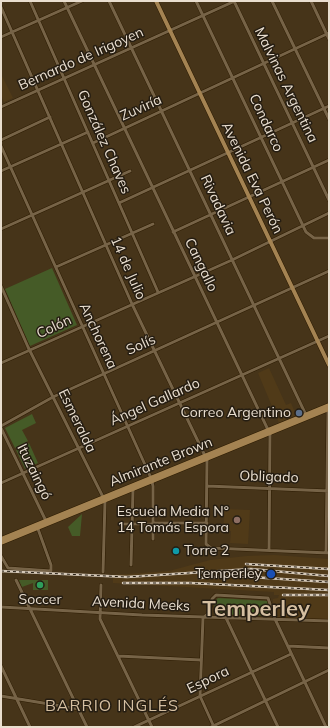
<!DOCTYPE html>
<meta charset="utf-8">
<style>
body{margin:0}
#map{position:relative;width:330px;height:728px;overflow:hidden;background:#463419;font-family:Mulish,sans-serif}
canvas{display:block}
.frame{position:absolute;inset:0;border:2px solid #e9decf;pointer-events:none}
</style>
<div id="map">
<canvas width="330" height="728"></canvas>
<div class="frame"></div>
</div>
<script>
const ctx = document.querySelector('canvas').getContext('2d');
ctx.lineJoin = 'round';
function paint(path, color) { ctx.fillStyle = color; ctx.fill(path, 'evenodd'); }
function stroke(path, color, width, dash) { ctx.strokeStyle = color; ctx.lineWidth = width; ctx.lineCap = dash ? 'butt' : 'round'; ctx.setLineDash(dash || []); ctx.stroke(path); }
function drawText(font, color, halo, rows, align = 'center') {
  ctx.font = font + ' Mulish,sans-serif'; ctx.lineWidth = 3; ctx.setLineDash([]); ctx.textBaseline = 'middle'; ctx.strokeStyle = halo; ctx.fillStyle = color; for (const [text, x, y, turn = 0] of rows) {
    ctx.save(); ctx.translate(x, y); ctx.rotate((+turn || 0) * Math.PI / 180); ctx.textAlign = isNaN(turn) ? turn : align; if (halo) ctx.strokeText(text, 0, 0); ctx.fillText(text, 0, 0); ctx.restore();
  }
}
paint(new Path2D(`
 M 1,74 L 13,98 L 4,102 L 1,95 Z
 M 269,368 L 286,405 L 291,403 L 296,415 L 279,423 L 258,373 Z
 M 225,509 L 250,510 L 248,544 L 230,543 L 231,531 L 223,530 Z
 M 274,555 L 329,559 L 329,620 L 278,617 L 275,603 L 273,603 L 273,599 L 278,598 L 279,595 L 274,595 L 274,592 L 113,583 L 113,575 L 169,571 L 210,560 L 247,556 Z`), '#503a18');
paint(new Path2D(`
 M 52,268 L 77,325 L 30,346 L 5,289 Z
 M 32,414 L 36,423 L 22,430 L 28,441 L 15,448 L 5,428 Z
 M 29,443 L 38,463 L 25,469 L 16,450 Z
 M 82,514 L 80,536 L 72,536 L 68,527 Z
 M 19,580 L 48,580 L 48,590 L 33,590 L 33,583 L 22,587 Z
 M 218,598 L 268,601 L 271,616 L 214,614 L 215,601 Z`), '#455b27');
const minor = new Path2D(`
 M 30,1 L 158,292
 M 64,1 L 270,434 L 269,550
 M 109,1 L 306,415
 M 196,1 L 306,232 L 314,238 L 329,238
 M 234,1 L 329,200
 M 272,1 L 329,119
 M 311,1 L 329,39
 M 1,7 L 132,304 L 207,460 L 206,544 L 211,548 L 329,553
 M 1,37 L 82,1
 M 1,107 L 235,1
 M 1,140 L 50,117
 M 93,143 L 329,33
 M 1,146 L 151,478 L 153,486 L 153,539
 M 1,171 L 88,132
 M 119,203 L 329,106
 M 1,229 L 130,171
 M 173,232 L 329,160
 M 56,267 L 153,224
 M 1,286 L 28,347 L 105,501 L 103,572
 M 1,363 L 232,260 L 329,213
 M 1,426 L 53,397 L 329,271
 M 1,428 L 46,521
 M 1,483 L 329,336
 M 207,486 L 329,491
 M 153,523 L 207,523
 M 123,524 L 153,524
 M 326,552 L 328,410
 M 1,556 L 8,568 L 51,571 L 51,565 L 38,529
 M 131,565 L 133,490
 M 16,580 L 87,727
 M 101,585 L 100,619 L 152,727
 M 1,607 L 142,615 L 329,621
 M 203,618 L 209,613 L 212,599 L 216,595 L 268,598 L 275,619 L 326,727
 M 203,618 L 200,696 L 214,727
 M 226,618 L 278,727
 M 288,646 L 329,648
 M 118,656 L 201,660
 M 1,666 L 30,727
 M 1,696 L 79,709
 M 134,727 L 291,654
 M 211,727 L 329,670`);
const major = new Path2D(`
 M 156,1 L 329,365
 M 1,539 L 329,405
 M 1,543 L 329,409`);
stroke(minor, '#2c1b01', 4);
stroke(major, '#2c1b01', 5);
stroke(minor, '#766347', 3);
stroke(major, '#a48352', 4);
const rail = new Path2D(`
 M 246,564 L 329,569
 M 1,571 L 127,577 L 251,569 L 329,576
 M 199,578 L 235,576 L 329,582
 M 123,583 L 191,583 L 329,590
 M 283,595 L 329,595`);
stroke(rail, '#d6caba', 2.5);
stroke(rail, '#251d12', 1, [3]);
for (const [x, y, r, color] of [
 [299,413,4,"#5c6f8a"],
 [237,520,4,"#8d6e63"],
 [176,551,4,"#0f9aa8"],
 [271,574,5,"#1a4fb4"],
 [40,585,4,"#2e9e5b"]
]) { const dot = new Path2D(); dot.arc(x, y, r, 0, 2 * Math.PI); ctx.fillStyle = color; ctx.fill(dot); stroke(dot, '#251d12', 1.5); }
drawText('14px', '#e9decf', '#251d12', [
 ["Bernardo de Irigoyen",81,59,-24],
 ["Malvinas Argentina",286,85,64],
 ["Zuviría",141,108,-24],
 ["Condarco",266,123,65],
 ["González Chaves",104,142,66],
 ["Avenida Eva Perón",252,178,64],
 ["Rivadavia",218,205,65],
 ["Cangallo",201,265,64],
 ["14 de Julio",128,268,66],
 ["Colón",54,327,-25],
 ["Anchorena",98,336,65],
 ["Solís",141,345,-24],
 ["Ángel Gallardo",155,402,-24],
 ["Esmeralda",77,421,64],
 ["Almirante Brown",161,462,-22],
 ["Ituzaingó",34,472,64],
 ["Obligado",269,477,2],
 ["Avenida Meeks",141,604,3],
 ["Espora",208,680,-26]
]);
drawText('14px', '#e9decf', '#251d12', [
 ["Correo Argentino",291,413],
 ["Escuela Media N°",229,512],
 ["14 Tomás Espora",229,528],
 ["Torre 2",184,551,"left"],
 ["Temperley",262,574],
 ["Soccer",40,600,"center"]
], 'right');
ctx.letterSpacing = '1px';
drawText('16px', '#d5bfa1', '#251d12', [
 ["BARRIO INGLÉS",112,706]
]);
ctx.letterSpacing = '0px';
drawText('bold 22px', '#d5bfa1', '#251d12', [
 ["Temperley",256,609]
]);
</script>
